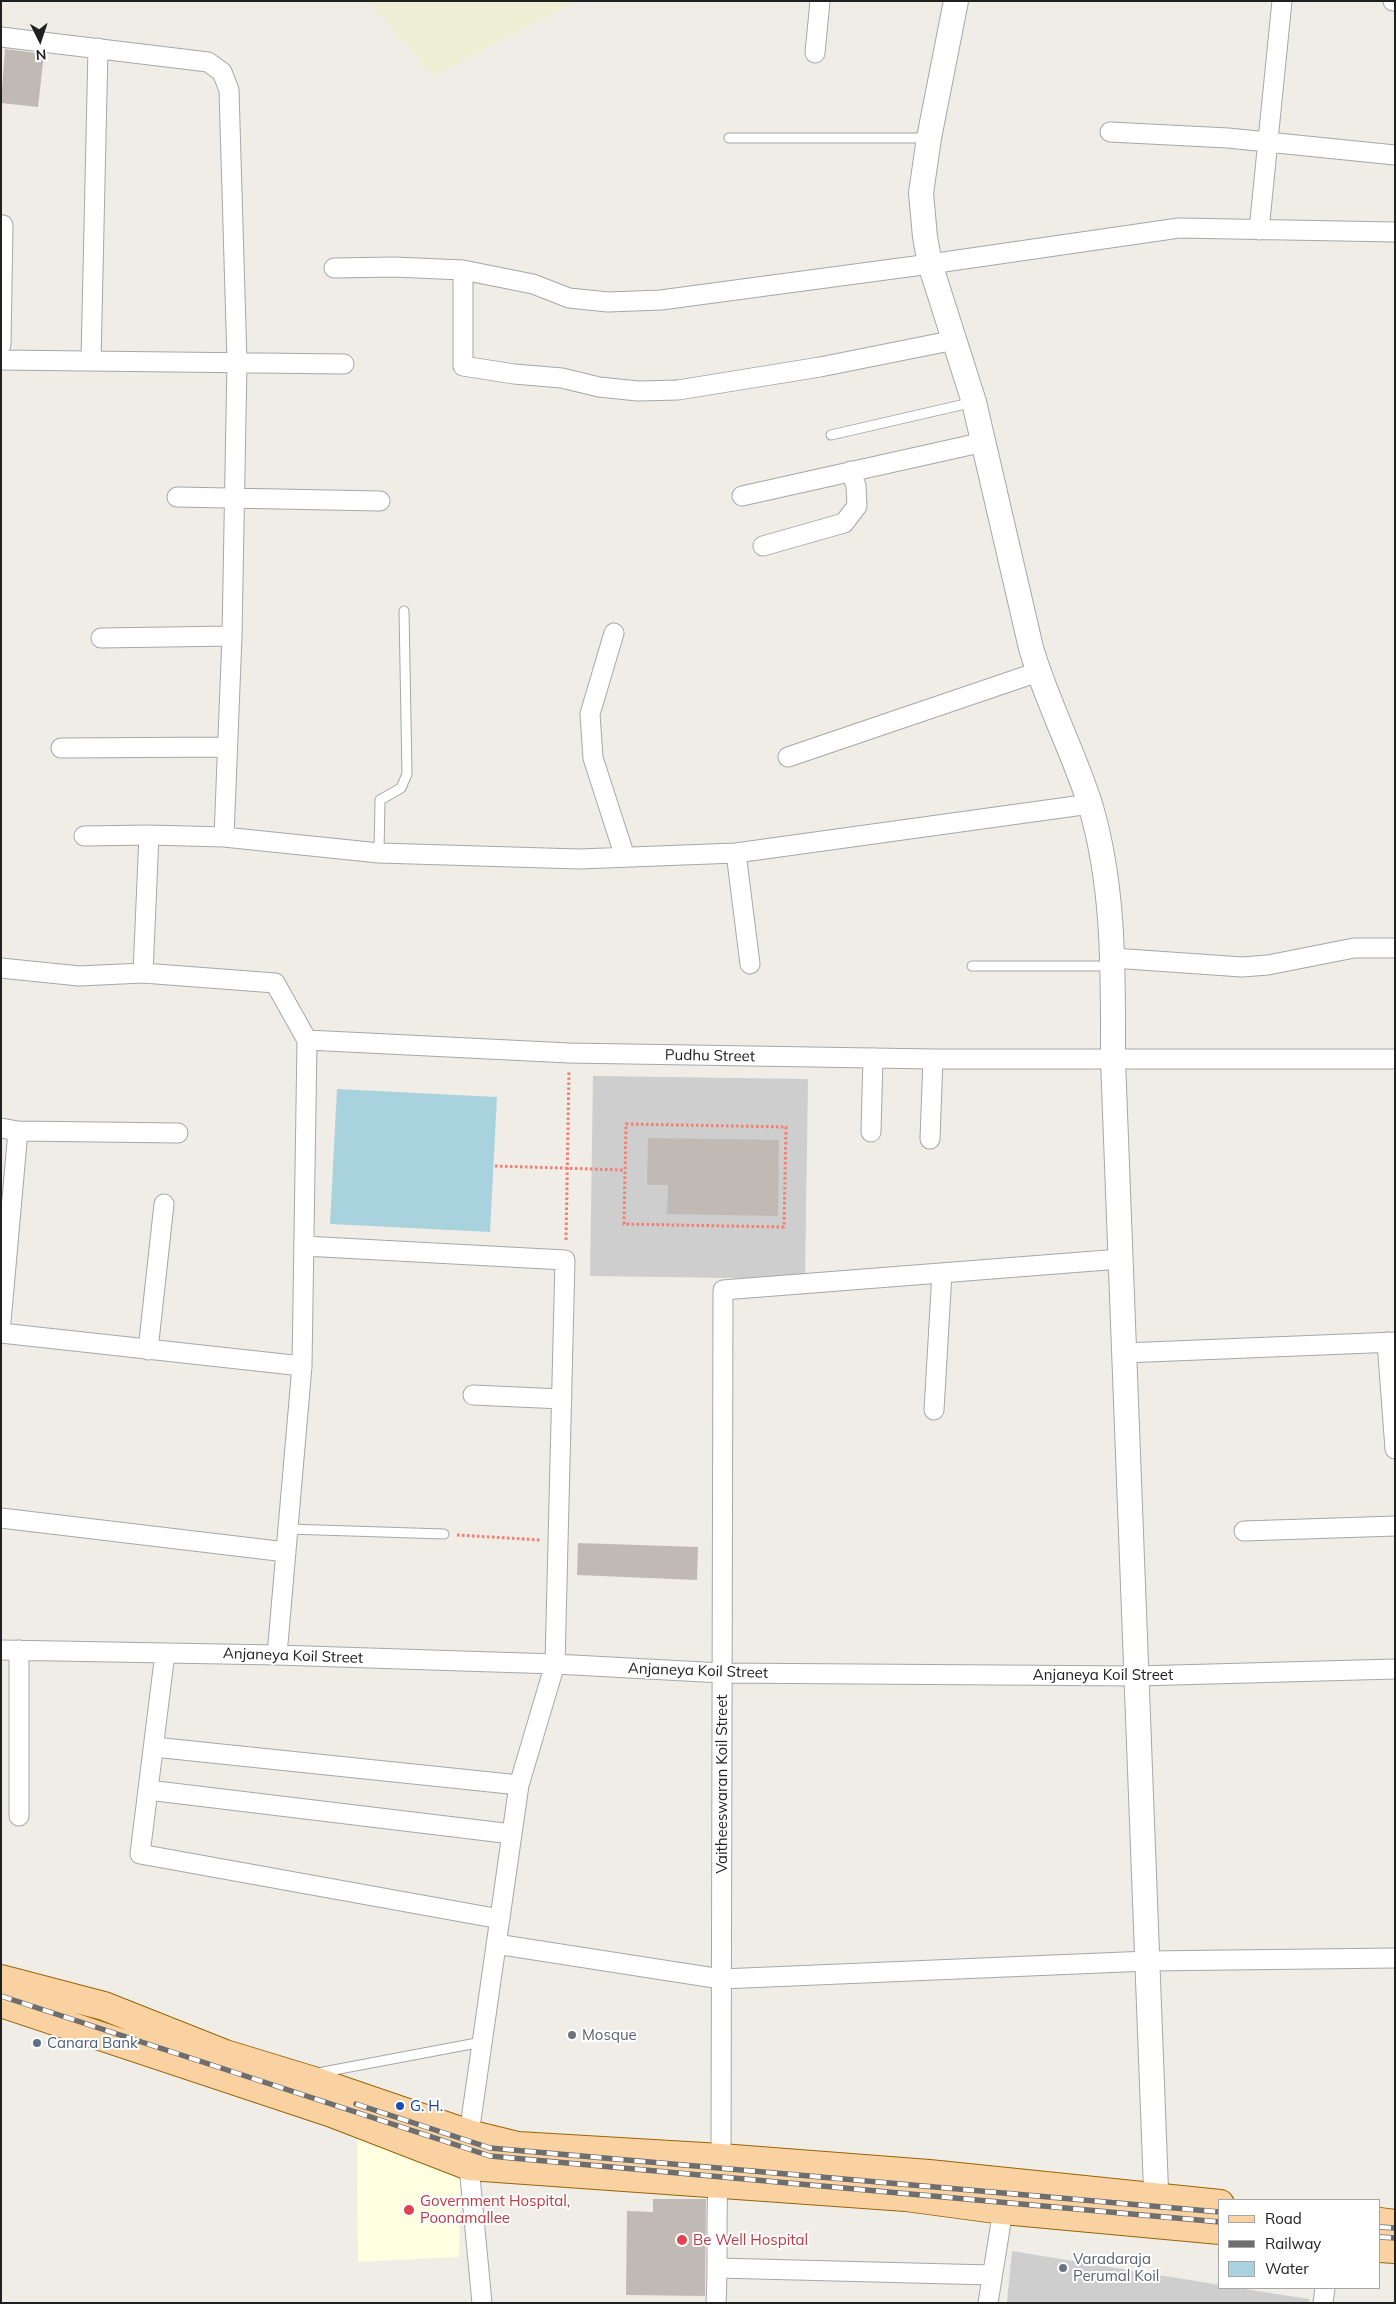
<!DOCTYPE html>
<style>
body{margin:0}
#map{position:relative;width:1396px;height:2304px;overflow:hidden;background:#f0ede7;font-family:Mulish,sans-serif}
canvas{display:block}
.frame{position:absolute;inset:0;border:2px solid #202020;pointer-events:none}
.legend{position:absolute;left:1218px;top:2199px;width:162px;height:90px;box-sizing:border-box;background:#fff;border:1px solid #a6a6a6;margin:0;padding:6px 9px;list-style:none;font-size:15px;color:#202020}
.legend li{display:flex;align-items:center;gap:10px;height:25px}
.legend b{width:25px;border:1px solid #a6a6a6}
.north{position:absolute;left:15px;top:15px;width:50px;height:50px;-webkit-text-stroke:4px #fff;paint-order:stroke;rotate:176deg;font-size:14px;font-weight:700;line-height:20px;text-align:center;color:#202020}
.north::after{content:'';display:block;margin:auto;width:18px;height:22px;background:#202020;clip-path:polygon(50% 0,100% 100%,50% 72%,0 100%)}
</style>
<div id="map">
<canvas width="1396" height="2304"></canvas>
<div class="frame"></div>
<ul class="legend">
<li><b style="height:6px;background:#fad2a2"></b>Road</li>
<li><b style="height:6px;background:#6e6e6e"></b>Railway</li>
<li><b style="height:14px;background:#a8d2dd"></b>Water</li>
</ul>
<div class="north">N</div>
</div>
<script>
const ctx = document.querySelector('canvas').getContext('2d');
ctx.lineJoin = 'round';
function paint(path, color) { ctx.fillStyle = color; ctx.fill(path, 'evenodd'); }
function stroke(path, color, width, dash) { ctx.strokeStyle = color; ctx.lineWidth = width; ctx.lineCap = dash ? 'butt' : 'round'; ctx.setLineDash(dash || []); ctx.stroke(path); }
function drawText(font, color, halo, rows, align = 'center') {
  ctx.font = font + ' Mulish,sans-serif'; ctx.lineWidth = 4; ctx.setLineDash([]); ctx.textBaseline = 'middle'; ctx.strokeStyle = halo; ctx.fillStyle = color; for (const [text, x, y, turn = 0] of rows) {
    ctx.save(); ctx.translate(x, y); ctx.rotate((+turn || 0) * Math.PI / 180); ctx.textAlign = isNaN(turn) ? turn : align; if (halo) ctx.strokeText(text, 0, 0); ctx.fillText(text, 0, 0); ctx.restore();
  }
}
paint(new Path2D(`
 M 357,2119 L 461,2162 L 459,2257 L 358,2262 Z`), '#fefee1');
paint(new Path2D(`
 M 593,1076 L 808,1079 L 805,1279 L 590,1276 Z
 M 1012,2251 L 1220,2285 L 1220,2288 L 1238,2288 L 1309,2299 L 1309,2303 L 1007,2303 Z`), '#cecece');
paint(new Path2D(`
 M 368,1 L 577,1 L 433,76 Z`), '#edeed3');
paint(new Path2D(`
 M 337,1089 L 497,1097 L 490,1232 L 330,1224 Z`), '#a8d2dd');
paint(new Path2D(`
 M 5,49 L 44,54 L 38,107 L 1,103 Z
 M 648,1138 L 779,1140 L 778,1216 L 667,1214 L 668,1185 L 647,1185 Z
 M 578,1543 L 698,1547 L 697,1580 L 577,1575 Z
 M 653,2199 L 706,2199 L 705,2296 L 626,2295 L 627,2211 L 653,2212 Z`), '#c1b9b3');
const service = new Path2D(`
 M 729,138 L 929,138
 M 831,435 L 974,402
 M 379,853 L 380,800 L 401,788 L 407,774 L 404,611
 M 972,966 L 1112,966
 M 288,1529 L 444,1534
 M 318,2073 L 482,2042`);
const minor = new Path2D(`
 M 1393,1 L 1395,1
 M 1,37 L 208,62 L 222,72 L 229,90 L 237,361 L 232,636 L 224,837
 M 815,53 L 820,1
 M 1110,132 L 1228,138 L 1395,155
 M 1,225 L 3,225 L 1,345
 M 1259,230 L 1282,1
 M 334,268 L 394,267 L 463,270 L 533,284 L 569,298 L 608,302 L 661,300 L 930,264 L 1179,228 L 1395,232
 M 463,270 L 463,366 L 514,374 L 562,378 L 599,387 L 638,391 L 678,390 L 820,367 L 955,340
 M 1,360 L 344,364
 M 91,361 L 98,48
 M 742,496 L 984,442
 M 177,497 L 380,501
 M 763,546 L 844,523 L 857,506 L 856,486 L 851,471
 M 614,633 L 590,714 L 593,758 L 625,857
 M 101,638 L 232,636
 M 61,748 L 227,747
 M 788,757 L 1038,672
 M 84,836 L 149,835 L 224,837 L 379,853 L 579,859 L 736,853 L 1090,804
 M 736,853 L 750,964
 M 1113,958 L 1242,967 L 1268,965 L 1354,948 L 1395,948
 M 1,968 L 79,976 L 143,973 L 275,983 L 307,1040 L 302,1366 L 277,1655
 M 143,973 L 149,835
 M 307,1040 L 569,1053 L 933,1059 L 1395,1059
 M 1,1128 L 18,1131 L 178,1133
 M 871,1132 L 873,1058
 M 930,1139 L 933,1059
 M 304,1246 L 565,1260 L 555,1664 L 519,1785 L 469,2134 L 469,2166 L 482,2303
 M 1,1322 L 18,1131
 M 1,1333 L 302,1366
 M 1387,1342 L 1395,1449
 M 148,1350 L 164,1204
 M 1124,1353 L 1395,1342
 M 473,1395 L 562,1399
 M 934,1410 L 942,1273
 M 1,1518 L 286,1552
 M 1244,1531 L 1395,1526
 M 1,1650 L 277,1655 L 555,1664 L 722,1673 L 1137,1676 L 1395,1669
 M 165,1653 L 140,1854 L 500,1919
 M 154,1747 L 519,1785
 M 148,1790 L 512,1834
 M 19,1816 L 19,1650
 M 496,1944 L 721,1979 L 1148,1961 L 1395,1958
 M 718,2268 L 991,2275
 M 716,2303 C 719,2254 714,2206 721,2158 L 723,1290 L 1120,1259
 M 988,2303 L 1003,2210
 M 1323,2303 L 1325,2288`);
const tertiary = new Path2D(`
 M 956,1 L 929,138 L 921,193 L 925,237 L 930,264 L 974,402 L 1031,648 C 1047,702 1073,751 1090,804 C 1115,887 1113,975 1113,1060 L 1157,2216`);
const primary = new Path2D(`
 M 1,1979 L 104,2006 L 225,2054 L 317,2082 L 469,2134 L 518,2146 L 721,2158 L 929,2174 L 1220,2204
 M 1,2003 L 332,2113 L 469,2166 L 906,2197 L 1003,2210 L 1220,2230
 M 1380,2222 L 1395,2224
 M 1380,2248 L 1395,2249`);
stroke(service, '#a7a7a7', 11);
stroke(minor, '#a7a7a7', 21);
stroke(tertiary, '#a7a7a7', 26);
stroke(primary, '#986404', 30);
stroke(new Path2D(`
 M 626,1124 L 786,1127 L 784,1227 L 624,1224 Z
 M 495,1166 L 625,1170
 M 566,1240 L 569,1071
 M 457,1535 L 540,1540`), '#f77c71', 3, [2.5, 2.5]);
stroke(service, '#fff', 9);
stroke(minor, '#fff', 19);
stroke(tertiary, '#fff', 24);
stroke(primary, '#fad2a2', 28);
const rail = new Path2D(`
 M 1,1996 L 490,2156 L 1220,2222
 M 356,2104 L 490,2148 L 1220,2212
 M 1380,2227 L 1395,2228
 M 1380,2237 L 1395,2238`);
stroke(rail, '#6e6e6e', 5.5);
stroke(rail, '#fff', 4, [11]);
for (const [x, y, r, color] of [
 [572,2035,5,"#6b7280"],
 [37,2043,5,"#5c6f8a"],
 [400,2106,5,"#1a4fb4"],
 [409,2210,6,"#e0444e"],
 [682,2240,6,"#e0444e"],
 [1063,2268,5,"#6b7280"]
]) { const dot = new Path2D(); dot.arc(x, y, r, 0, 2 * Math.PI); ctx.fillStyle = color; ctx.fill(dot); stroke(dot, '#fff', 2); }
drawText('15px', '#202020', '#fff', [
 ["Pudhu Street",710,1056,1],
 ["Anjaneya Koil Street",293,1656,2],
 ["Anjaneya Koil Street",698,1671,2],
 ["Anjaneya Koil Street",1103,1675],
 ["Vaitheeswaran Koil Street",722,1784,-90]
]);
drawText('15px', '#5b616d', '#fff', [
 ["Mosque",582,2035],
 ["Varadaraja",1073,2259],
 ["Perumal Koil",1073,2276]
], 'left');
drawText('15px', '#4e5e75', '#fff', [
 ["Canara Bank",47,2043]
], 'left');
drawText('15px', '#164399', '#fff', [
 ["G. H.",410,2106]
], 'left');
drawText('15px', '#be3a42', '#fff', [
 ["Government Hospital,",420,2201],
 ["Poonamallee",420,2218],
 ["Be Well Hospital",693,2240]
], 'left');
</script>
